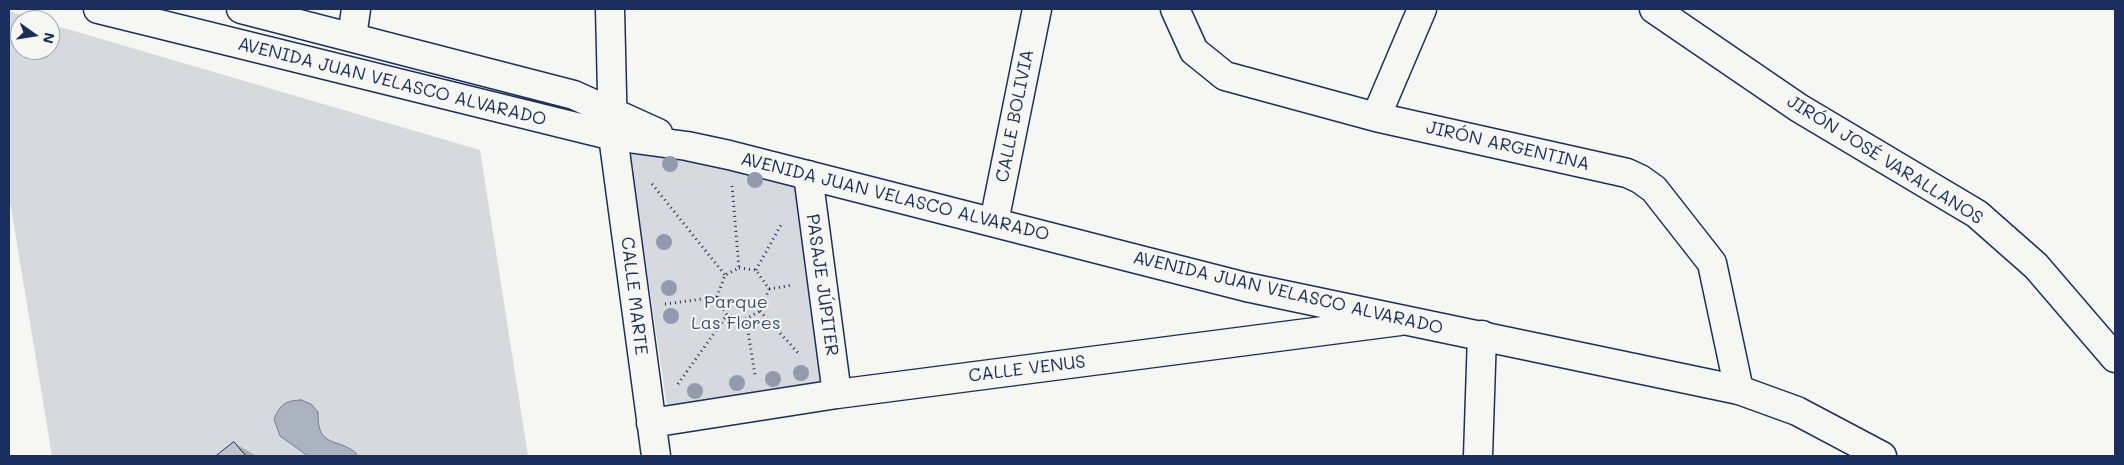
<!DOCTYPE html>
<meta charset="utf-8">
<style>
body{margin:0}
#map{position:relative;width:2124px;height:465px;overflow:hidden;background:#f6f6f2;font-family:Mali,sans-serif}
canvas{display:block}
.frame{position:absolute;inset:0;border:10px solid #1b2f5e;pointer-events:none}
.north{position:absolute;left:10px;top:10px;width:50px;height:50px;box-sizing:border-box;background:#f6f6f2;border:1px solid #9ea6b7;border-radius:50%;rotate:103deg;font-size:14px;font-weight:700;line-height:20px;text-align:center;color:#1b2f5e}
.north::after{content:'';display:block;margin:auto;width:18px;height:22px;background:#1b2f5e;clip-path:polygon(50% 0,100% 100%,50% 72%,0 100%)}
</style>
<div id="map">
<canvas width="2124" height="465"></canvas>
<div class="frame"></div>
<div class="north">N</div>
</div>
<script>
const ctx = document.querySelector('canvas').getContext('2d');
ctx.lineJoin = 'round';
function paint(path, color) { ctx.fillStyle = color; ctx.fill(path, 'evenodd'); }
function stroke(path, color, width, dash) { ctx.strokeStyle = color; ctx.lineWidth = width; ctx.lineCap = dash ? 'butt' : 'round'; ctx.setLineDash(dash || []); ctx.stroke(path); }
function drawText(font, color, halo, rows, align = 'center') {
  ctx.font = font + ' Mali,sans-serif'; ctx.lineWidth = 4; ctx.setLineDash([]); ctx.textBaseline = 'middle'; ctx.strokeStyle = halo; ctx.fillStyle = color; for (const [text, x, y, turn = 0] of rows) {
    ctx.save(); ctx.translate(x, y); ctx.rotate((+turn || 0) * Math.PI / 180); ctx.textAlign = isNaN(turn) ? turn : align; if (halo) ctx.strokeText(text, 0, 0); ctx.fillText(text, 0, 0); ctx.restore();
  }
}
paint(new Path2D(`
 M 9,11 L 38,20 L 20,20 L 20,50 L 50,50 L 50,24 L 480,150 L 528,456 L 52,456 L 9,196 Z
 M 627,135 L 800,188 L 830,383 L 668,413 Z`), '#d6d9dd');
const water = new Path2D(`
 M 301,400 L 311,404 L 318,412 C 317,449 337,437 356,453 L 356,456 L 308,456 L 280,436 L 274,419 C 281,404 284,401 301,400 Z`);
paint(water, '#abb2c0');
stroke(water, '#717e99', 1);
paint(new Path2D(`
 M 234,443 L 255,455 L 256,456 L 218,456 Z`), '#0003');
const building = new Path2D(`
 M 234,442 L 246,456 L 216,456 Z`);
paint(building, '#c0c4cd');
stroke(building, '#1b2f5e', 1);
const minor = new Path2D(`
 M 610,9 L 613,136 L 656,456
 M 1175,9 L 1194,51 L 1225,76 L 1376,117 L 1627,173 L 1640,179 L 1654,189 L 1712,263 L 1739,390
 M 1654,9 L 1799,108 L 1977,214 L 2036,266 L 2115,358
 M 352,37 L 356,9
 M 1376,117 L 1422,9
 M 808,175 L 837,394
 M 994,222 L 1037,9
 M 651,423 L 837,394 L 1400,321
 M 1478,456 L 1482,335`);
const tertiary = new Path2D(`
 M 98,9 L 613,136 L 687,146 L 729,155 L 1246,287 L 1739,390 L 1797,411 L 1882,456
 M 241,9 L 574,95 L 658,133`);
stroke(minor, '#1b2f5e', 31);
stroke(tertiary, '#1b2f5e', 31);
stroke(new Path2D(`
 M 652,184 L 725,275
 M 732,186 L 739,268
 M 739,268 L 756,270 L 769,289 L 760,311 L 746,319 L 727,315 L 717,297 L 725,275 Z
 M 756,270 L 782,223
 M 769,289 L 793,285
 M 665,304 L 717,297
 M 760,311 L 800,355
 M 746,319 L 755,375
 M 678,384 L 727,315`), '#1b2f5e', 3, [1, 4]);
stroke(minor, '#f6f6f2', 28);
stroke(tertiary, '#f6f6f2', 28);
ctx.fillStyle = '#929bae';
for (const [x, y] of [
 [670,164],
 [755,180],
 [664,242],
 [669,288],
 [671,316],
 [801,373],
 [773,379],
 [737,383],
 [695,391]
]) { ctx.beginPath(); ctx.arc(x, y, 8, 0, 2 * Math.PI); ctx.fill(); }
drawText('18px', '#1b2f5e', '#f6f6f2', [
 ["AVENIDA JUAN VELASCO ALVARADO",392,82,14],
 ["CALLE BOLIVIA",1015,116,-79],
 ["JIRÓN ARGENTINA",1508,146,13],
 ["JIRÓN JOSÉ VARALLANOS",1885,160,32],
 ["AVENIDA JUAN VELASCO ALVARADO",895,197,14],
 ["PASAJE JÚPITER",822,285,82],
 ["AVENIDA JUAN VELASCO ALVARADO",1288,293,13],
 ["CALLE MARTE",634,296,83],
 ["CALLE VENUS",1027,369,-7]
]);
drawText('18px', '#405177', '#f6f6f2', [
 ["Parque",736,302],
 ["Las Flores",736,323]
]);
</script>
